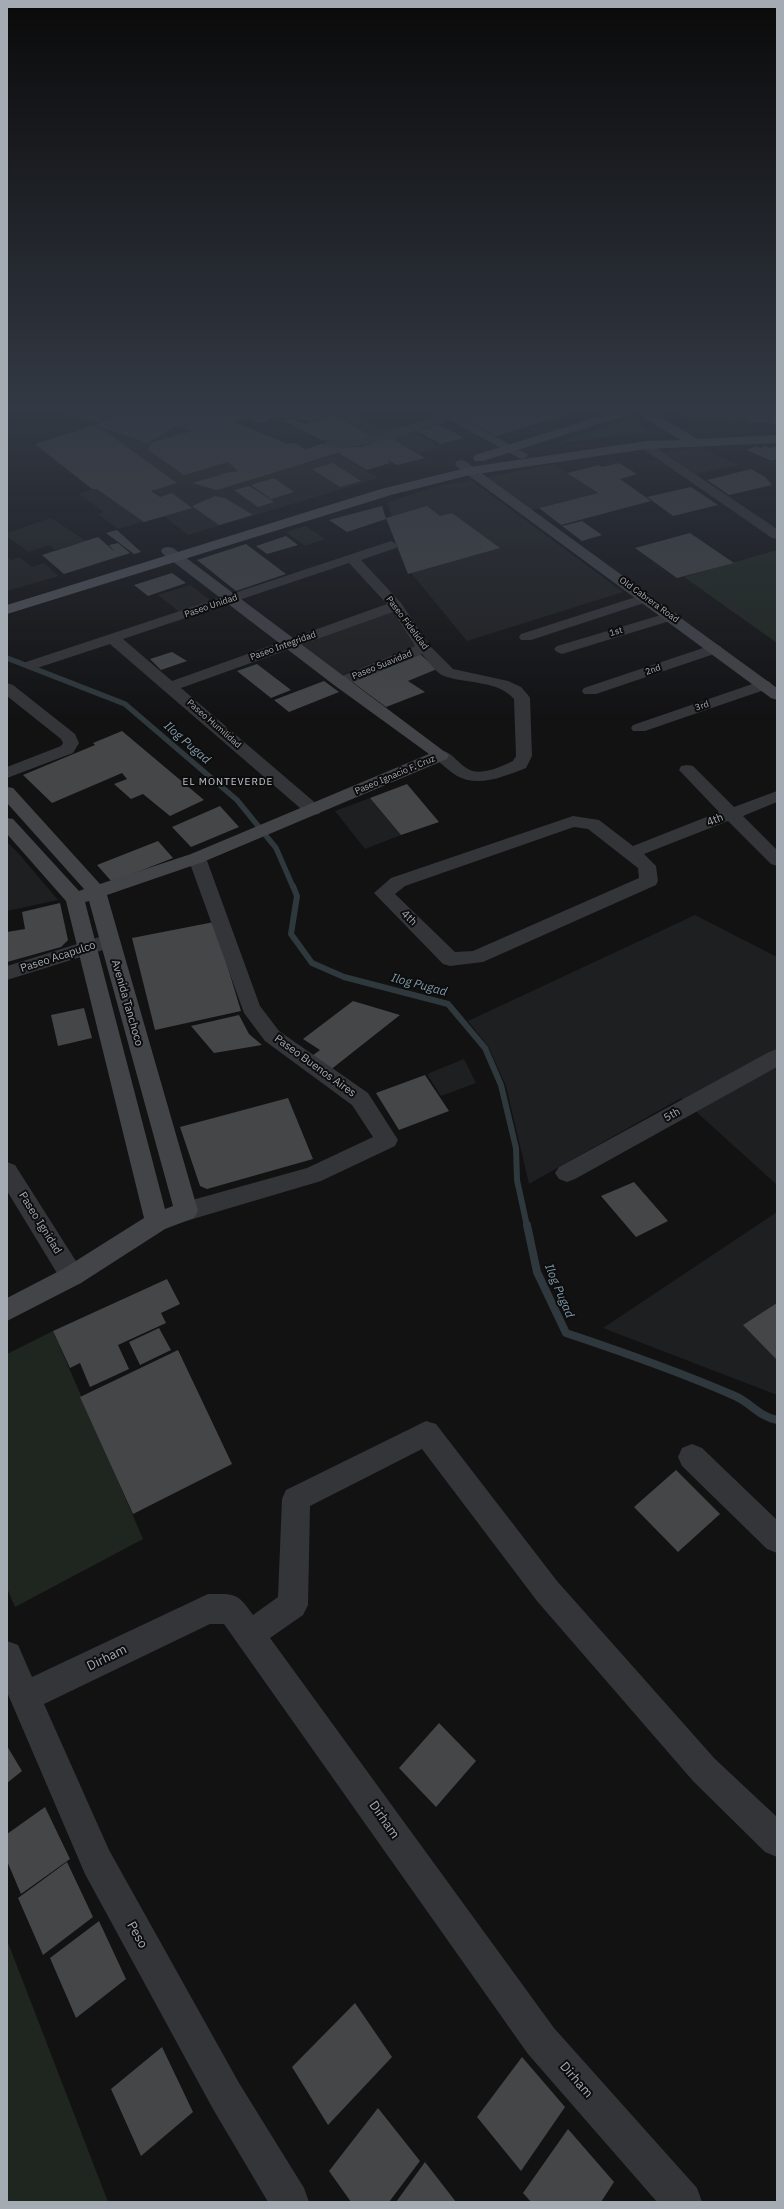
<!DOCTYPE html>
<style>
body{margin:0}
#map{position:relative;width:784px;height:2209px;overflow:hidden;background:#121213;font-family:"IBM Plex Sans",sans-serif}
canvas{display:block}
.frame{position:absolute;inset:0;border:8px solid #a5abb2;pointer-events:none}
</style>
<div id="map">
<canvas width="784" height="2209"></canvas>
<div class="frame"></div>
</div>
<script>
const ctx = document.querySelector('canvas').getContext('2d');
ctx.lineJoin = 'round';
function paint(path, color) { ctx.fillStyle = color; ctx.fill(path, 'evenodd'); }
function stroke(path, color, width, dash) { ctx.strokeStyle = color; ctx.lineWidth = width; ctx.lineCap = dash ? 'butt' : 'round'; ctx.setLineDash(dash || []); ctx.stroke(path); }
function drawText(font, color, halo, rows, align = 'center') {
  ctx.font = font + ' "IBM Plex Sans",sans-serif'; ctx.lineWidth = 4; ctx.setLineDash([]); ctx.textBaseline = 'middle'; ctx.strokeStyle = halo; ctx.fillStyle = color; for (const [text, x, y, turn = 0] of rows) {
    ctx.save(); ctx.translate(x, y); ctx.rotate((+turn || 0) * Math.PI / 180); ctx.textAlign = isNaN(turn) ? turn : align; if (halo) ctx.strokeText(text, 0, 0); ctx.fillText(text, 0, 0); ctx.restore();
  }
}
paint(new Path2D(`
 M 120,411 L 182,411 L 230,421 L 246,426 L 233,432 L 307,463 L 338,454 L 379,478 L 188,535 L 164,516 L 118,529 L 98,514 L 104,512 L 79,494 L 94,489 L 35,444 L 92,426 Z
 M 348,411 L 388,433 L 372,437 L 333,416 Z
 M 675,411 L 741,411 L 749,423 L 700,421 Z
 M 413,432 L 441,448 L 419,454 L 391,438 Z
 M 698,448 L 705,451 L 740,465 L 696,474 L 663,452 Z
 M 554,464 L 597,493 L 531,510 L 487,477 Z
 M 471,480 L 623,592 L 467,641 L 411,573 L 387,502 L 439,486 Z
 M 51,518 L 86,541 L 55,550 L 50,545 L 29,552 L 7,537 L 7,533 Z
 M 306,526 L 325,539 L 305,546 L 286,532 Z
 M 7,556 L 11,560 L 19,557 L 32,567 L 44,563 L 59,576 L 7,591 Z
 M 190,585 L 214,603 L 182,614 L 158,595 Z
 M 392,612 L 415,646 L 342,675 L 302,645 Z
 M 370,798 L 401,835 L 365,849 L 335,811 Z
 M 7,842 L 19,854 L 58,900 L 7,911 Z
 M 695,915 L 777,957 L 777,1185 L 681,1098 L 529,1184 L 506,1086 L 488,1046 L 468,1021 Z
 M 464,1059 L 476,1083 L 441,1096 L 427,1074 Z
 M 777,1212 L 777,1395 L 603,1328 Z`), '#1e1f20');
paint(new Path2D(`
 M 630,419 L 650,431 L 549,445 Z
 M 777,550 L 777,643 L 684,577 Z
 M 53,1331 L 143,1539 L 15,1607 L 7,1588 L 7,1354 Z
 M 7,1940 L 108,2202 L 7,2202 Z`), '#1f261f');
stroke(new Path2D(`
 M 7,658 L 125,704 L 237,800 L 276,848 L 293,887`), '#2f383c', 5.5);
stroke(new Path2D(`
 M 293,886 L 297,896 L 291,934 L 312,963 L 344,977 L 448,1004 L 485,1048 L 501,1085 L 516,1148 L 517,1180 L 527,1226`), '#2f383c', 6);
stroke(new Path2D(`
 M 527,1225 L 537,1272 L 566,1333 C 623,1352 680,1372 735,1396 C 751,1403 758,1416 777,1420`), '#2f383c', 8);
paint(new Path2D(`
 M 71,411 L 119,411 L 98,422 L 66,413 Z
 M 120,411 L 243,411 L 263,414 L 256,419 L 245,417 L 235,422 L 288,444 L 294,443 L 306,449 L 321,444 L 360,447 L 391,438 L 425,458 L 397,465 L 387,460 L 390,463 L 367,470 L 338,453 L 217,490 L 192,483 L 221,475 L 219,474 L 238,471 L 228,462 L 184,475 L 148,450 L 152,442 L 193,431 L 174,427 L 148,443 L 95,425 Z
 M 291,411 L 323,411 L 311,415 Z
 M 482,411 L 578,411 L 496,436 L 459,417 Z
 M 695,411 L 737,411 L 738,417 L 719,416 Z
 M 759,411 L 761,411 L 771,423 L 750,423 L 743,413 Z
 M 762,411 L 777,411 L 777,424 L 773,424 Z
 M 264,414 L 276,416 L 261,424 L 254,421 Z
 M 335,415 L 372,437 L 356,442 L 322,440 L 283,421 L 291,419 L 306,424 Z
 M 440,425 L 464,438 L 441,444 L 417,431 Z
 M 92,426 L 102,429 L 177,483 L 151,491 L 160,497 L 172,493 L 192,508 L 144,522 L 97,489 L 92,489 L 35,444 Z
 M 756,446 L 760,448 L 766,446 L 769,448 L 777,446 L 777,459 L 772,461 L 746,450 Z
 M 333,463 L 361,481 L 340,487 L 312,469 Z
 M 619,463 L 637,474 L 620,479 L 651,501 L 561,525 L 539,508 L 598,493 L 567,473 L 599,465 L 602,467 Z
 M 751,469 L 765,477 L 772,485 L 729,495 L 707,480 Z
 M 274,478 L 294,492 L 271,499 L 251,485 Z
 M 249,486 L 259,492 L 274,502 L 258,507 L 234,490 Z
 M 691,487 L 718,505 L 673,516 L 647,497 Z
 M 215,496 L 225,498 L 253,515 L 219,525 L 192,506 Z
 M 382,506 L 386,519 L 347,532 L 329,520 Z
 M 427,506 L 440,516 L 452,513 L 500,548 L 408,574 L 386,518 Z
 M 582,521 L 602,535 L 582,541 L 562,526 Z
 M 117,530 L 141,552 L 134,554 L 106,533 Z
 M 690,533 L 734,563 L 677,578 L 635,548 Z
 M 286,536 L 298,545 L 267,554 L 256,546 Z
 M 98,537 L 115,552 L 109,545 L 118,543 L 130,553 L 64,574 L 42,555 Z
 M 246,544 L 286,574 L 236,591 L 197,560 Z
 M 172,573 L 186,583 L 148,596 L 134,585 Z
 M 172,652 L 187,661 L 161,670 L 150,659 Z
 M 420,654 L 437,669 L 408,681 L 425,692 L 386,707 L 351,681 Z
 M 257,664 L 291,690 L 271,698 L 237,671 Z
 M 324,681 L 339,692 L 289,712 L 274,700 Z
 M 122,731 L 204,800 L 170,816 L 143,794 L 131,799 L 114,784 L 127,779 L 122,773 L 52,803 L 23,775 L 95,745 L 93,743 Z
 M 407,784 L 439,822 L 401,835 L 370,798 Z
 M 220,806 L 239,827 L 191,847 L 172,827 Z
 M 158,841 L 173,858 L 112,882 L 97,865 Z
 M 60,903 L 68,940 L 61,947 L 7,962 L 7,932 L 25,929 L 22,912 Z
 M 214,922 L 241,1011 L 155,1030 L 132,938 Z
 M 353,1001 L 400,1015 L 329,1071 L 309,1058 L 320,1050 L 303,1039 Z
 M 84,1008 L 92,1038 L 58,1046 L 51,1015 Z
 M 239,1015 L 249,1034 L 262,1045 L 214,1053 L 191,1026 Z
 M 425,1075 L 449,1111 L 399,1130 L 376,1093 Z
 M 288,1098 L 313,1159 L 207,1189 L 200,1186 L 180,1127 Z
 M 634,1182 L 668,1221 L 636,1237 L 601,1196 Z
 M 167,1279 L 180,1304 L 161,1313 L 166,1323 L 118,1345 L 129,1369 L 90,1387 L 80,1363 L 70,1368 L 53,1331 Z
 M 777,1303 L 777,1360 L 743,1325 Z
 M 159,1328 L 171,1350 L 140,1365 L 129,1342 Z
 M 178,1350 L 232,1464 L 133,1514 L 80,1397 Z
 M 676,1470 L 720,1514 L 678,1552 L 634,1507 Z
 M 439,1723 L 476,1761 L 436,1807 L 399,1768 Z
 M 7,1746 L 22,1771 L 7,1783 Z
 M 45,1807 L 70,1859 L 21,1894 L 7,1861 L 7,1834 Z
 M 67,1862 L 93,1917 L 43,1955 L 18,1898 Z
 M 99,1921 L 126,1979 L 76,2018 L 50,1958 Z
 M 355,2003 L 392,2057 L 328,2125 L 292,2067 Z
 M 162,2047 L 193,2112 L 141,2156 L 111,2089 Z
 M 522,2057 L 565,2107 L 521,2171 L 477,2117 Z
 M 378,2108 L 420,2161 L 389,2202 L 351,2202 L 329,2171 Z
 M 568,2129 L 614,2182 L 601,2202 L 531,2202 L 523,2193 Z
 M 425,2162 L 456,2202 L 396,2202 Z`), '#444648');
paint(new Path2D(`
 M 253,411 L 284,411 L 312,414 L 325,411 L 344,411 L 342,413 L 312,421 L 259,414 Z
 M 460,411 L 478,411 L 476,413 L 451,420 L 445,417 L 447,415 Z
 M 601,411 L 616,411 L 621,415 L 615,418 Z
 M 441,416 L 447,420 L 445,422 C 426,428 336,460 324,443 L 330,439 L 357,440 Z
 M 646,441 L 777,529 L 777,539 L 772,538 L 642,448 L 640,445 Z
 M 391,541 L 398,545 L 396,548 L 361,560 L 401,603 L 429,645 L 453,669 L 508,681 L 521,687 L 528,695 L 530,698 L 532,756 L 526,768 C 505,776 479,788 457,776 C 449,771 442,764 435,759 L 433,755 L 435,751 C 452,747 458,767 473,771 C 486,774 502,766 513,761 L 516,756 L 514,699 C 498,680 466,684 444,676 C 436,673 428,661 422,654 L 346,685 L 334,685 L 332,682 L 334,679 L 415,646 L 393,612 L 181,688 L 319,806 L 322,810 L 319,814 L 313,815 L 307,814 L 110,644 L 31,670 L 26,668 L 23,665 L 26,662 ZM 349,563 L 387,604 L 172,681 L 123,639 Z
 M 645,594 L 650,595 L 652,598 L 650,601 L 531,640 L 521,640 L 519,637 L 521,634 Z
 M 671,612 L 676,613 L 678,616 L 676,619 L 562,654 L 557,652 L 554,649 L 557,646 Z
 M 715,644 L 720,646 L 723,649 L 720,652 L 596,694 L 584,694 L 582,691 L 584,688 Z
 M 764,680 L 770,682 L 772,685 L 770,688 L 645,731 L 633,731 L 631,728 L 633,725 Z
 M 7,683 L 13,685 L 75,734 L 79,743 L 73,753 L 7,778 L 7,767 L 61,746 L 63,743 L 61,739 L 7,696 Z
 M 687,765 L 693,766 L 734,807 L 777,791 L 777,802 L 743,816 L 777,850 L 777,866 L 771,864 L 728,821 L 644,854 L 656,866 L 658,881 L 656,885 L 483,962 L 450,966 L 443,964 L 374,893 L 391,878 L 573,816 L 599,820 L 633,846 L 719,812 L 679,770 L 681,766 ZM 574,827 L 588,829 L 638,868 L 639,878 L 473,951 L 455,952 L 395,894 L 405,886 Z
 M 197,852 L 203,854 L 206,858 L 260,1006 L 279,1031 L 368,1093 L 398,1140 L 395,1146 L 321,1181 L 186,1221 L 178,1218 L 174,1211 L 178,1204 L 307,1168 L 373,1137 L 352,1105 L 265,1041 L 244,1013 L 188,858 L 191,854 Z
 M 109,934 L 116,936 L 119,941 L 116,946 L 7,980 L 7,966 Z
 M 777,1049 L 777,1067 L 575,1179 L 567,1182 L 559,1179 L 555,1173 L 559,1167 L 769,1052 Z
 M 7,1162 L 15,1165 L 81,1269 L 84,1276 L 81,1283 L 72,1286 L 63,1283 L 7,1191 Z
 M 426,1421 L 436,1424 L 557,1581 L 715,1759 L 777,1817 L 777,1857 L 765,1852 L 693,1781 L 537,1601 L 422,1449 L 310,1506 L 308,1605 L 303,1615 L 270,1638 L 554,2028 L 697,2188 L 702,2202 L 657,2202 L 528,2054 L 224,1624 L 210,1624 L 44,1704 L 109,1850 L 239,2083 L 304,2188 L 309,2202 L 268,2202 L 213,2109 L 85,1874 L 7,1692 L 7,1641 L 18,1645 L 32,1677 L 208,1594 C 235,1594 237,1592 253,1615 L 278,1597 L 282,1499 L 286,1490 Z
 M 692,1444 L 702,1448 L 777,1520 L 777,1553 L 767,1549 L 682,1466 L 678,1457 L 682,1448 Z`), '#343538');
paint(new Path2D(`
 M 433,411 L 448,411 L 529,455 L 523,459 L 519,458 Z
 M 461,460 L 465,461 L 777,688 L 777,700 L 771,698 L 457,467 L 455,464 L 457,461 Z
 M 168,547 L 173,548 L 449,755 L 447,759 L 203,862 L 107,895 L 198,1211 L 194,1218 L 165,1229 L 81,1283 L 7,1321 L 7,1298 L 63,1269 L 144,1218 L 66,901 L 7,834 L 7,818 L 13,819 L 79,891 L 84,889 L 7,803 L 7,787 L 13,788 L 100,884 L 191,854 L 429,754 L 334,685 L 163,554 L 161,551 L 163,548 ZM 89,901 L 173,1206 L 165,1209 L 85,902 Z`), '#424448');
paint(new Path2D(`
 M 617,411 L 635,411 L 633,413 L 483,461 L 475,461 L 473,458 L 475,455 Z
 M 638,411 L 650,411 L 698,439 L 777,435 L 777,443 L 646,449 L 470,475 L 391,495 L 7,614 L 7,605 L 381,489 L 470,467 L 646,441 L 681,440 L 646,419 Z`), '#505257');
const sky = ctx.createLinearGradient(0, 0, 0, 720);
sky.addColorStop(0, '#0a0a0a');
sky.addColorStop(0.57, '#333944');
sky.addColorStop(1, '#33394400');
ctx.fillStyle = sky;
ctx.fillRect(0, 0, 784, 720);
drawText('9px', '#a5abb2', '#0d0d0e', [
 ["Old Cabrera Road",649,600,36],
 ["Paseo Unidad",211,606,-19],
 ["Paseo Fidelidad",407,623,53],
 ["1st",616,632,-17],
 ["Paseo Integridad",283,646,-20],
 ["Paseo Suavidad",382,665,-22],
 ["2nd",653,670,-19],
 ["3rd",702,706,-19],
 ["Paseo Humilidad",214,724,41],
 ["Paseo Ignacio F. Cruz",395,775,-23]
]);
ctx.letterSpacing = '1px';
drawText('10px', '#c6c9cf', '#0d0d0e', [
 ["EL MONTEVERDE",228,782]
]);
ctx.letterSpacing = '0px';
drawText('11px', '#a5abb2', '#0d0d0e', [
 ["4th",715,820,-22],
 ["4th",409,918,45],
 ["Paseo Acapulco",58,957,-18],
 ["Avenida Tanchoco",127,1003,74],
 ["Paseo Buenos Aires",315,1066,36],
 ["5th",672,1115,-29],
 ["Paseo Ignidad",40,1223,58]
]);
drawText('italic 12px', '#809ba9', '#0d0d0e', [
 ["Ilog Pugad",187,743,41],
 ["Ilog Pugad",419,985,15],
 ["Ilog Pugad",559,1291,67]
]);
drawText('13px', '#a5abb2', '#0d0d0e', [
 ["Dirham",107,1658,-26],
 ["Dirham",384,1820,55],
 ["Peso",137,1935,61],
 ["Dirham",576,2080,49]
]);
</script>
